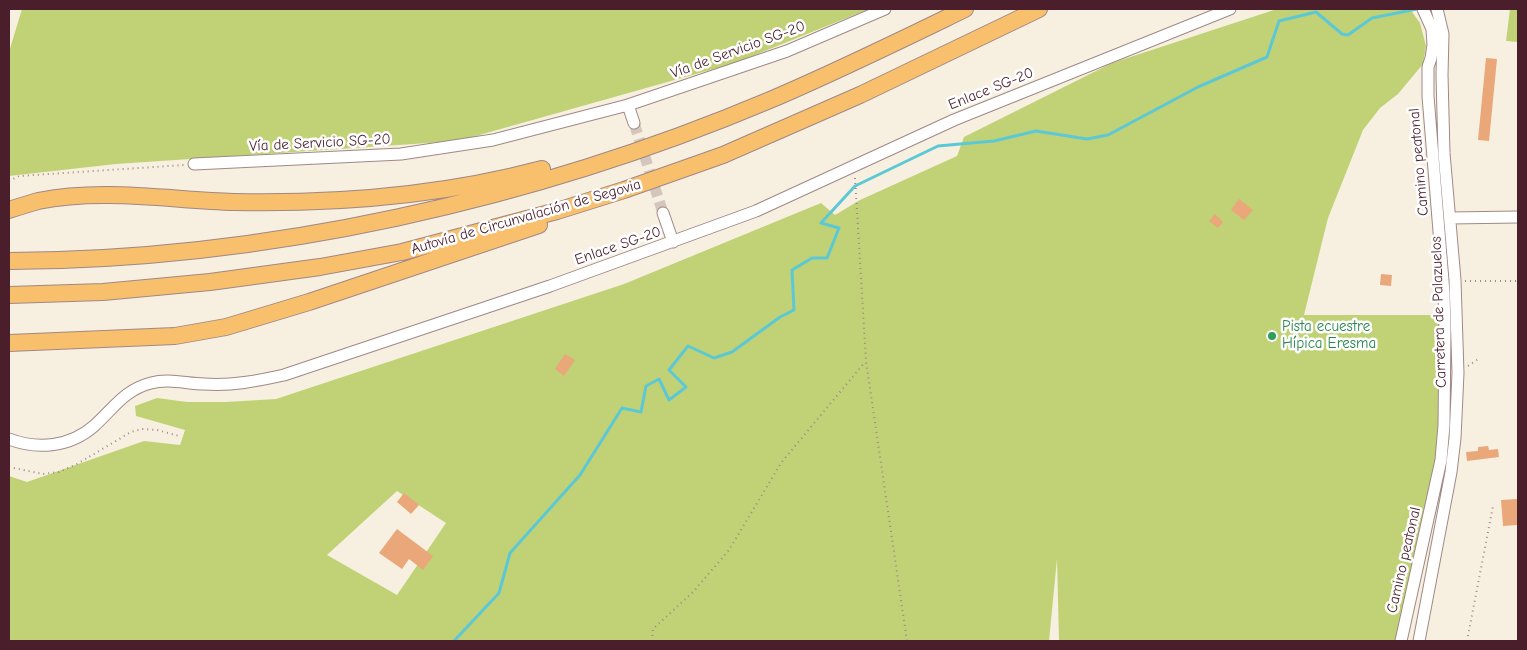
<!DOCTYPE html>
<meta charset="utf-8">
<style>
body{margin:0}
#map{position:relative;width:1527px;height:650px;overflow:hidden;background:#f7f0e0;font-family:"Comic Neue",sans-serif}
canvas{display:block}
.frame{position:absolute;inset:0;border:10px solid #4a1f2b;pointer-events:none}
</style>
<div id="map">
<canvas width="1527" height="650"></canvas>
<div class="frame"></div>
</div>
<script>
const ctx = document.querySelector('canvas').getContext('2d');
ctx.lineJoin = 'round';
function paint(path, color) { ctx.fillStyle = color; ctx.fill(path, 'evenodd'); }
function stroke(path, color, width, dash) { ctx.strokeStyle = color; ctx.lineWidth = width; ctx.lineCap = dash ? 'butt' : 'round'; ctx.setLineDash(dash || []); ctx.stroke(path); }
function drawText(font, color, halo, rows, align = 'center') {
  ctx.font = font + ' "Comic Neue",sans-serif'; ctx.lineWidth = 5; ctx.setLineDash([]); ctx.textBaseline = 'middle'; ctx.strokeStyle = halo; ctx.fillStyle = color; for (const [text, x, y, turn = 0] of rows) {
    ctx.save(); ctx.translate(x, y); ctx.rotate((+turn || 0) * Math.PI / 180); ctx.textAlign = isNaN(turn) ? turn : align; if (halo) ctx.strokeText(text, 0, 0); ctx.fillText(text, 0, 0); ctx.restore();
  }
}
paint(new Path2D(`
 M 22,9 L 869,9 L 735,63 L 458,141 L 116,164 L 9,176 L 9,52 Z
 M 1277,9 L 1410,9 L 1420,23 L 1426,46 L 1423,64 L 1398,94 L 1380,108 L 1363,130 L 1328,218 L 1304,315 L 1442,315 L 1444,425 L 1403,641 L 1059,641 L 1057,559 L 1049,641 L 9,641 L 9,476 L 27,482 L 144,441 L 180,445 L 185,430 L 136,416 L 135,406 L 157,398 L 187,402 L 226,402 L 276,399 L 624,284 L 821,203 L 835,215 L 860,200 L 957,156 L 964,137 L 1112,63 ZM 397,491 L 446,523 L 397,595 L 327,555 Z
 M 1510,9 L 1518,9 L 1518,42 L 1506,41 Z`), '#c0d275');
stroke(new Path2D(`
 M 454,641 L 499,593 L 510,553 L 580,475 L 622,408 L 641,412 L 646,386 L 659,379 L 669,400 L 686,387 L 669,370 L 688,346 L 714,358 L 732,352 L 780,317 L 794,310 L 792,270 L 812,258 L 827,258 L 839,228 L 821,223 L 855,186 L 938,146 L 994,141 L 1036,131 L 1087,139 L 1108,135 L 1198,87 L 1267,57 L 1279,21 L 1316,12 L 1342,34 L 1348,35 L 1372,18 L 1417,9`), '#5cc8d5', 3);
paint(new Path2D(`
 M 1486,58 L 1497,59 L 1489,141 L 1478,140 Z
 M 1239,199 L 1253,210 L 1244,220 L 1231,210 Z
 M 1215,214 L 1223,222 L 1218,228 L 1209,221 Z
 M 1381,274 L 1392,275 L 1391,286 L 1380,285 Z
 M 565,354 L 575,360 L 564,376 L 555,369 Z
 M 1488,446 L 1489,450 L 1498,449 L 1499,457 L 1467,461 L 1466,452 L 1478,451 L 1478,447 Z
 M 404,493 L 419,505 L 411,514 L 397,502 Z
 M 1518,499 L 1518,525 L 1503,526 L 1501,500 Z
 M 397,529 L 433,556 L 423,570 L 409,559 L 402,569 L 379,553 Z`), '#e9a77a');
stroke(new Path2D(`
 M 634,123 L 663,213`), '#d4c6bc', 11, [11, 5.5]);
const minor = new Path2D(`
 M 628,105 L 787,51 L 885,9
 M 194,164 L 401,154 L 493,140 L 628,105 L 634,123
 M 663,213 L 673,242
 M 1450,218 L 1518,217
 M 9,439 C 38,450 70,447 94,426 C 114,408 124,390 151,383 C 169,378 187,384 204,384 C 232,386 257,381 284,375 L 550,286 L 756,211 L 954,120 L 1230,9
 M 1401,641 L 1441,460 L 1444,425 L 1445,329 L 1444,293 L 1428,96 L 1428,67 L 1431,58 L 1433,45 L 1432,29 L 1423,9
 M 1419,641 L 1451,472 L 1455,438 L 1458,373 L 1455,280 L 1444,153 L 1442,75 L 1443,34 L 1437,9`);
const highway = new Path2D(`
 M 9,210 C 18,207 28,204 38,201 C 102,188 170,200 234,202 C 339,204 441,196 542,169
 M 9,261 C 266,260 533,200 770,100 C 836,72 901,40 965,9
 M 9,295 L 103,292 L 210,282 L 320,267 L 402,252 L 557,211 L 624,190 L 723,155 L 860,95 L 1039,9
 M 9,343 L 175,336 L 226,327 L 309,302 L 539,225`);
stroke(minor, '#a08886', 13);
stroke(highway, '#a08886', 18);
stroke(new Path2D(`
 M 855,178 L 866,361 L 907,641
 M 9,181 L 19,176 L 184,165
 M 1465,281 L 1518,281
 M 1468,366 L 1480,358
 M 9,467 L 43,474 L 59,472 L 77,464 L 131,432 L 142,429 L 157,430 L 179,436
 M 652,641 L 653,629 L 694,591 L 729,550 L 781,463 L 865,362
 M 1467,641 L 1493,506`), '#a08886', 2, [1, 4]);
stroke(minor, '#fff', 11);
stroke(highway, '#f8bf6c', 16);
for (const [x, y, r, color] of [
 [1272,336,5,"#2e9e5b"]
]) { const dot = new Path2D(); dot.arc(x, y, r, 0, 2 * Math.PI); ctx.fillStyle = color; ctx.fill(dot); stroke(dot, '#fff', 2); }
drawText('15px', '#4a1f2b', '#fff', [
 ["Vía de Servicio SG-20",738,50,-20],
 ["Enlace SG-20",991,89,-22],
 ["Vía de Servicio SG-20",320,143,-3],
 ["Camino peatonal",1419,162,-95],
 ["Autovía de Circunvalación de Segovia",526,217,-16],
 ["Enlace SG-20",618,246,-19],
 ["Carretera de Palazuelos",1439,312,-92],
 ["Camino peatonal",1404,560,-77]
]);
drawText('15px', '#27864d', '#fff', [
 ["Pista ecuestre",1282,327],
 ["Hípica Eresma",1282,344]
], 'left');
</script>
